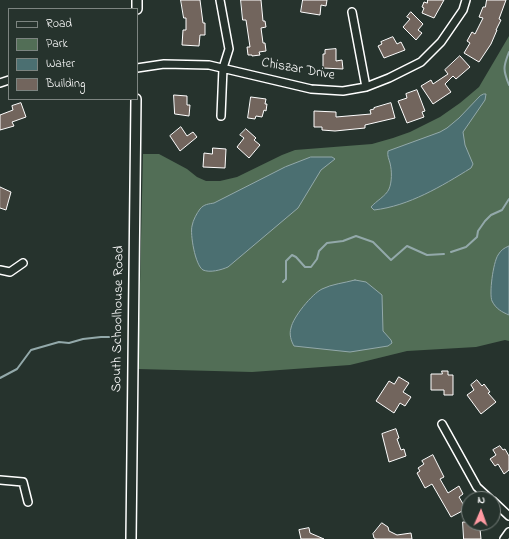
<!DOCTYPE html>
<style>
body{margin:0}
#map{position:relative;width:509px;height:539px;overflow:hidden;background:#26332d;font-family:"Indie Flower",sans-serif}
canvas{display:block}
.legend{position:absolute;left:8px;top:8px;width:130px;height:92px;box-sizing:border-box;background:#26332d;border:1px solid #7d8581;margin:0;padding:5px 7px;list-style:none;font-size:12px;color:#fff}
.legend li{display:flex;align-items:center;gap:8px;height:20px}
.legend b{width:20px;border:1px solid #7d8581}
.north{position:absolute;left:461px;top:491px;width:40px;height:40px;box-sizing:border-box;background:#26332d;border:1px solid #7d8581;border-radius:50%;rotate:2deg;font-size:11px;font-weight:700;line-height:16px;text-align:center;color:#fff}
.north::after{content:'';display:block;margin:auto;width:14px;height:18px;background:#ff9aa2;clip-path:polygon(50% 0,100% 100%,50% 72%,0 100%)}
</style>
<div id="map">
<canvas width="509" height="539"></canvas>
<ul class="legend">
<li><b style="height:5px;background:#26332d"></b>Road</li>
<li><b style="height:11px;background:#526e56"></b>Park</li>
<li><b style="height:11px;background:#4b6f71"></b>Water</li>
<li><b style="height:11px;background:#72655d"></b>Building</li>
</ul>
<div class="north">N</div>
</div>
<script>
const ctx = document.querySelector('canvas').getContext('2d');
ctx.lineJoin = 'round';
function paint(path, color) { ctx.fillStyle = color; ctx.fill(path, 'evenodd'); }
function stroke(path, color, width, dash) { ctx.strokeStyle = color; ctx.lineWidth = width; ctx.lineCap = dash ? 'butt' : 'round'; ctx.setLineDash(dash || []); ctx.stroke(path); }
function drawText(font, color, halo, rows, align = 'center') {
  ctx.font = font + ' "Indie Flower",sans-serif'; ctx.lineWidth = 3; ctx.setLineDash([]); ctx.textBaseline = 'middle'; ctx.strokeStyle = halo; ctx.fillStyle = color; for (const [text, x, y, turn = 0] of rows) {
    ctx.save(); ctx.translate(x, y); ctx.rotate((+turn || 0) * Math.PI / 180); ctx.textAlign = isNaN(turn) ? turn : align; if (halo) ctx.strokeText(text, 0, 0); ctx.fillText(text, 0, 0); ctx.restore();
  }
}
paint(new Path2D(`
 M 509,36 L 509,341 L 505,340 L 476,347 L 407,351 L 350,365 L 252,372 L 138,369 L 143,154 L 159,154 L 187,169 L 197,177 L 206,181 L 220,181 L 237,177 L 282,155 L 295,150 L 372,144 L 393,138 L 410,132 L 440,117 L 460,103 L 479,87 Z`), '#526e56');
const water = new Path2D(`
 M 484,94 L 486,94 L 485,100 L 463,132 L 465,145 L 473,164 L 471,168 C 442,186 409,206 374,210 L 371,207 C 376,201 386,196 389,189 C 392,182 392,171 390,163 C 389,159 387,156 388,151 L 440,132 L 447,128 L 459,118 L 480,96 Z
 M 311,157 L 332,157 L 335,159 L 321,170 L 298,208 L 228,267 C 221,270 210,273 203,270 C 195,265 190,234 192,226 C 193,220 197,213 200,209 C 204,204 209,204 214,203 L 285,167 Z
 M 509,246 L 509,315 C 502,312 496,309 492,301 C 489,294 493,263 498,255 C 501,250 504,248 509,246 Z
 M 355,280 L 366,282 L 382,295 L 383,331 L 391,340 L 392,343 L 388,346 L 350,352 L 294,346 C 291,341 289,334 291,328 C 293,317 312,294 322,289 C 332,284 344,283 355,280 Z`);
paint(water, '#4b6f71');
stroke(water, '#93a9aa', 1);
stroke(new Path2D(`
 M 509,52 C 503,67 503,70 509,85
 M 451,252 L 466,247 L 477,237 L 478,231 L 485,221 L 491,215 L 502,210 L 509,199
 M 283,282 L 286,279 L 286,261 L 292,255 L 296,257 L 305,267 L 311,267 L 317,259 L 319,251 L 327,243 L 343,241 L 356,236 L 373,242 L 391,260 L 407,246 L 427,255 L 444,254
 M 0,378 L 17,369 L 31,350 L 59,342 L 69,343 L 83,339 L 101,337 L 118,337`), '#93a9aa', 2);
const building = new Path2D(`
 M 181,0 L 200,0 L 203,23 L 205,23 L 205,35 L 200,35 L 199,46 L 182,45 L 183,30 L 186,30 L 186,18 L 184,18 Z
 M 241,0 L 261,0 L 263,21 L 265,21 L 266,27 L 261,28 L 263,43 L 265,43 L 266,51 L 259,52 L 260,55 L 252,56 L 252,55 L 248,55 L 247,47 L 250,47 L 246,20 L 243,20 Z
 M 303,0 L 327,0 L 326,6 L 321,5 L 320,15 L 301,12 Z
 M 428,0 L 444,0 L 434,18 L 422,13 L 424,8 L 422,7 L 424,2 L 427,3 Z
 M 487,0 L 506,0 L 499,19 L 501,20 L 496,30 L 497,30 L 491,44 L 479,62 L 464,53 L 470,43 L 467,41 L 472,32 L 475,34 L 483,18 L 479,17 L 483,7 L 485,7 Z
 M 411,12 L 423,24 L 418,30 L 422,33 L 416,40 L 403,27 L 410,19 L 407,17 Z
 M 393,37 L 397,44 L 401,42 L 405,50 L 384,58 L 378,46 L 382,44 L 381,42 Z
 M 336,49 L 336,61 L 342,60 L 343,69 L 323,68 L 323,54 L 325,54 L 325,50 Z
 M 460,56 L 470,67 L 456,79 L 453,76 L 445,84 L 451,92 L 433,104 L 421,86 L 431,80 L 433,84 L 448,74 L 445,70 Z
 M 417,90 L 425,111 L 422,112 L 424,117 L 407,123 L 398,101 L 407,98 L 406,94 Z
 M 174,95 L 187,96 L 187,105 L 190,105 L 189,116 L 175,114 Z
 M 251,97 L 266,99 L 265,104 L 267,104 L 266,111 L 264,110 L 262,117 L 256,116 L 255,119 L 248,118 Z
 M 21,103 L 26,117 L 12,122 L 14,126 L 0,130 L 0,115 L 13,110 L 12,106 Z
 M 391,103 L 395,118 L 365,125 L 365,128 L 335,131 L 322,130 L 322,127 L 314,127 L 314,111 L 336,112 L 336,117 L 371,114 L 370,110 L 374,109 L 374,108 Z
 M 181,127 L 187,136 L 193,132 L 197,137 L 180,151 L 170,136 Z
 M 246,129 L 256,138 L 254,140 L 260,145 L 249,158 L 237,147 L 244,138 L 240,135 Z
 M 213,148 L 226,149 L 225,168 L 203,167 L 204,153 L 212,154 Z
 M 0,187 L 11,192 L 6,210 L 0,208 Z
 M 442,371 L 448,371 L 448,375 L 453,375 L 453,395 L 444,395 L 444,390 L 431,390 L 431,374 L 442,374 Z
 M 399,377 L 409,383 L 403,392 L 411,397 L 405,406 L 400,403 L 394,413 L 376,401 L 389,381 L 394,384 Z
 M 477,380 L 482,386 L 484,384 L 490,392 L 488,393 L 496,402 L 481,414 L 467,395 L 474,390 L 471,385 Z
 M 396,429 L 399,438 L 397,439 L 401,450 L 404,449 L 406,456 L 389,462 L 382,434 Z
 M 500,446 L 503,450 L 505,449 L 509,456 L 509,470 L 504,474 L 498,464 L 495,466 L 490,459 L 496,455 L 493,450 Z
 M 433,455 L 444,477 L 440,479 L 448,493 L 459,486 L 463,494 L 459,497 L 466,509 L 451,517 L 432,484 L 425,488 L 417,473 L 420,471 L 418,468 L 424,464 L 422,461 Z
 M 463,522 L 484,523 L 484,529 L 480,529 L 481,539 L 464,539 Z
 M 382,523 L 388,527 L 389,531 L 397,535 L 411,533 L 412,539 L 376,539 L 374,538 L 373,534 Z
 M 309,528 L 310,533 L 324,539 L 301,539 L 299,530 Z`);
paint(building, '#72655d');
stroke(building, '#fff', 1);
const minor = new Path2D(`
 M 220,0 L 229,49 L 223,68 L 221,116
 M 352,12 L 366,87
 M 137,68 L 164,64 L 209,65 L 311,89 L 343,91 L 366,87 L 389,78 L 421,62 L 441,42 L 463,10 L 466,0
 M 0,83 L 9,80
 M 0,270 L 10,272 L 23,263
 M 442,424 L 477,487 L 490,499
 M 0,480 L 23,482 L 28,502
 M 493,501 L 509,516
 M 504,539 L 509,532`);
const tertiary = new Path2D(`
 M 137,9 L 137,0
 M 131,539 L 136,99`);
stroke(minor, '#fff', 10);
stroke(tertiary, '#fff', 12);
stroke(minor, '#26332d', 7);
stroke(tertiary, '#26332d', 9);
drawText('14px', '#fff', '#26332d', [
 ["Chiszar Drive",298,70,10],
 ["South Schoolhouse Road",119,319,-89]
]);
</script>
